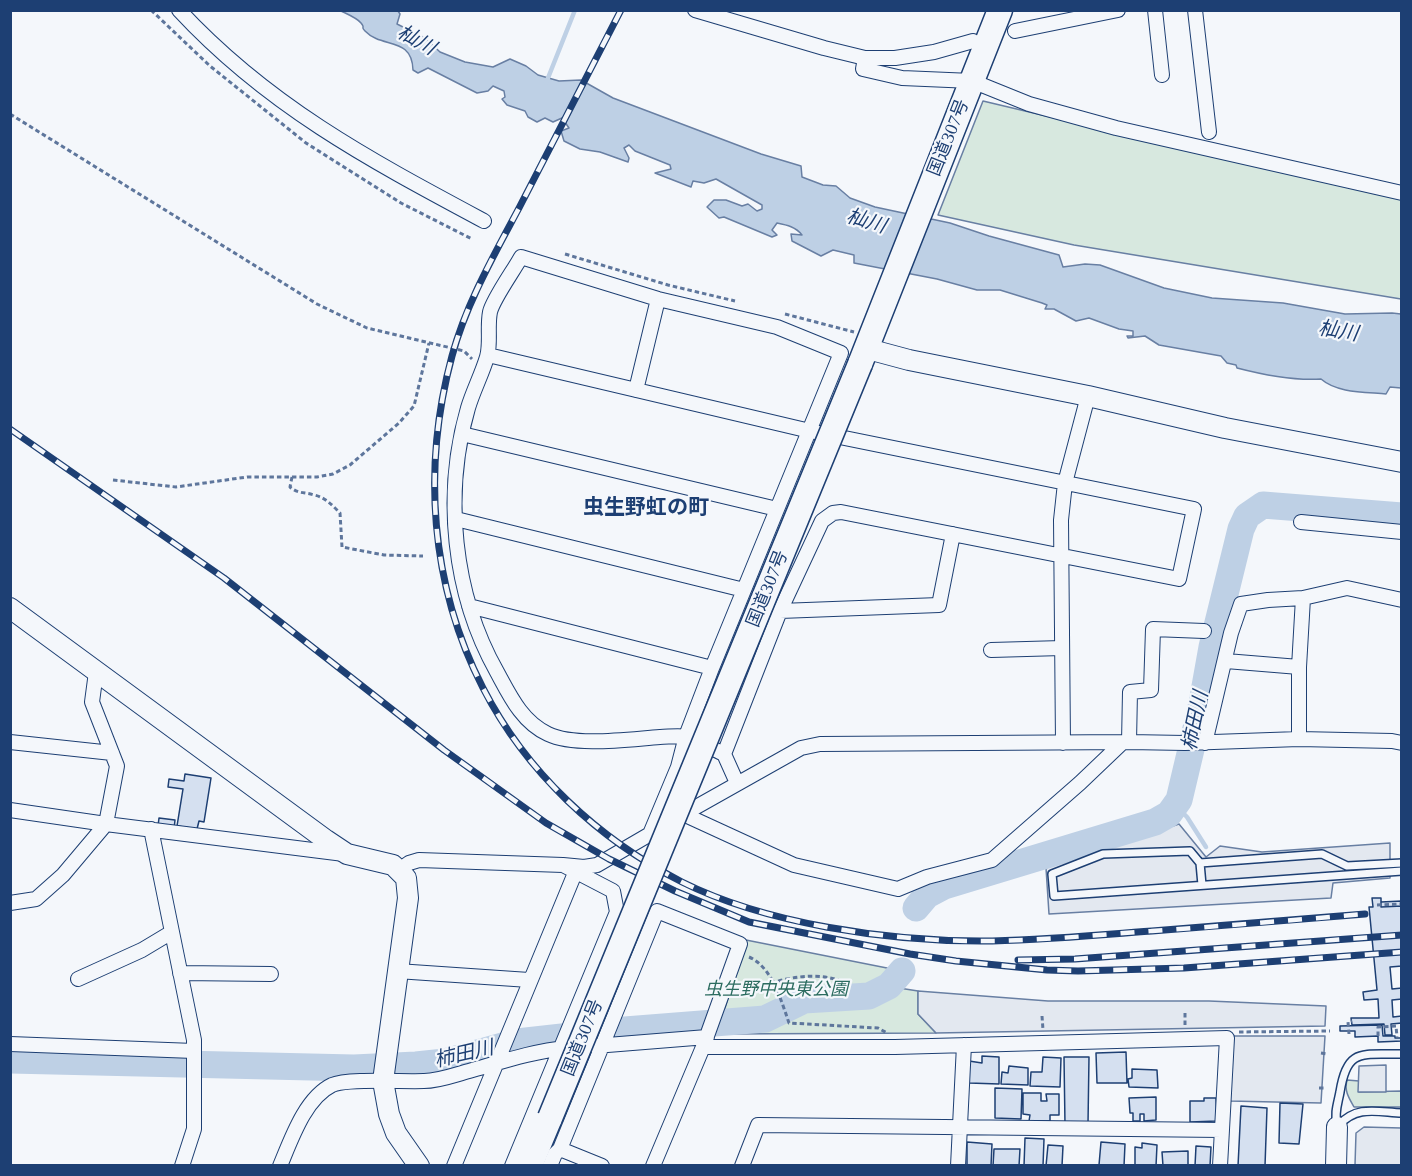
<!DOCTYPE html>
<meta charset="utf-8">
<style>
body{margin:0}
#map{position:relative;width:1412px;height:1176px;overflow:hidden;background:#f4f7fb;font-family:"Times New Roman",serif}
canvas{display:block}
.frame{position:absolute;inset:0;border:12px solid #1d3f73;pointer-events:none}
</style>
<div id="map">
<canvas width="1412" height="1176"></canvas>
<div class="frame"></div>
</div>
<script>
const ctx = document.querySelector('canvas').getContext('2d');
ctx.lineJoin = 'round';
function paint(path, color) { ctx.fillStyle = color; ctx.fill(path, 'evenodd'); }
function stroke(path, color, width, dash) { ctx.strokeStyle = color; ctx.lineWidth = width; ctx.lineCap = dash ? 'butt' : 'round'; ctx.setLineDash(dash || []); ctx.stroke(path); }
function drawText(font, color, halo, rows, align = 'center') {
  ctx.font = font + ' "Times New Roman","Noto Sans JP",serif'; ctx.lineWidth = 4.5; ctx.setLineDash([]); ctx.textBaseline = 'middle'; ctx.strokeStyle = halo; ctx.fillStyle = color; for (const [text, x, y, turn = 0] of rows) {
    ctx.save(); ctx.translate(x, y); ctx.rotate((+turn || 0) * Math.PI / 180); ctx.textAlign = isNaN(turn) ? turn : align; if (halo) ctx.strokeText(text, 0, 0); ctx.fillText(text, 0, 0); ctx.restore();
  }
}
const green = new Path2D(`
 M 983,101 L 1248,164 L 1401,196 L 1401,299 L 1074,245 L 938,215 Z
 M 746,940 L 892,969 L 899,988 L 918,991 L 918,1014 L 936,1033 L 717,1034 Z
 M 1347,1080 L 1359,1081 L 1359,1092 L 1401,1091 L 1401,1107 L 1354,1107 C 1349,1098 1344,1091 1347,1080 Z`);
paint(green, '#d7e8df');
stroke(green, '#687fa3', 1.5);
const parking = new Path2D(`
 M 1179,824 L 1206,857 L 1220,846 L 1262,852 L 1390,843 L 1390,878 L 1333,883 L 1331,898 L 1049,914 L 1046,868 Z
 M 918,991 L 1048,1001 L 1209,1001 L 1326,1006 L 1325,1026 L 936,1033 L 918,1014 Z
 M 1232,1036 L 1325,1036 L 1321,1103 L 1229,1101 Z
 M 1386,1065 L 1386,1092 L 1358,1092 L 1359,1066 Z
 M 1364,1127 L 1401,1128 L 1401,1165 L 1355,1165 L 1356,1133 Z`);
paint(parking, '#e3e8f0');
stroke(parking, '#687fa3', 1.5);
const water = new Path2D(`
 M 341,11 L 398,11 L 400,14 L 397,24 L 425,38 L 440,52 L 465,62 L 493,67 L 510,59 L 526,66 L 538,75 L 559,81 L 581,80 L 613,98 L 761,154 L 801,166 L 802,177 L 823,185 L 836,186 L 850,198 L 875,207 L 950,223 L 989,236 L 1059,255 L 1063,267 L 1085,264 L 1100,265 L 1164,288 L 1212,298 L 1283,303 L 1345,314 L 1392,313 L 1401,314 L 1401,388 L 1390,387 L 1386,394 C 1365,392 1337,393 1321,379 C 1293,381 1264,375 1237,368 L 1236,365 L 1227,363 L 1221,356 L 1159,345 L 1145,336 L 1128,338 L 1127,336 L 1133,336 L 1133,331 L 1119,329 L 1089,318 L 1076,321 L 1054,309 L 1045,309 L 1047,305 L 1042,303 L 1000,290 L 977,290 L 937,279 L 854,263 L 854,255 L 833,250 L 821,256 L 792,241 L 791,234 L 802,235 C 796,227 787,225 777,223 L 772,230 L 777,235 L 772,237 L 724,217 L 719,218 L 707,207 L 714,200 L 726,200 L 742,206 L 748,204 L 757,211 L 762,209 L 762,205 L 716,179 L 704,183 L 693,181 L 691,187 L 655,173 L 671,169 L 670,165 L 635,151 L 629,145 L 624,148 L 629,158 L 628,162 L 600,152 L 580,149 L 564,141 L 561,131 L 569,128 L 562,118 L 553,122 L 545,118 L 537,122 L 528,117 L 525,111 L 507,105 L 502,99 L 505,97 L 504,91 L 493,86 L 488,91 L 477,93 L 428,68 L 418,73 L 413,70 C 412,36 382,49 365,31 C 360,26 366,29 361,23 C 357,18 347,14 341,11 Z`);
paint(water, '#bed0e5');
stroke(water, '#687fa3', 1.5);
stroke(new Path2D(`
 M 546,83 L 575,10
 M 1175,805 L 1187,817 L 1206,847`), '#bed0e5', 4.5);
stroke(new Path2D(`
 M 916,908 L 927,895 L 944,886 L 1155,822 L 1169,814 L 1179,800 L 1202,703 L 1212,647 L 1241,529 L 1247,516 L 1263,505 L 1402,516
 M 10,1060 L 354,1068 L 416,1065 L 445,1062 L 517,1042 L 625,1030 L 765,1019 L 804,1000 L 869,996 L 889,986 L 902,971`), '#bed0e5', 27);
const building = new Path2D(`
 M 185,774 L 211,778 L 204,822 L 199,821 L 197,829 L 177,826 L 183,789 L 168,787 L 169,779 L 184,781 Z
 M 159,818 L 175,820 L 174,829 L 158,826 Z
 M 1372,898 L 1381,898 L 1381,907 L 1402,906 L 1402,966 L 1390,967 L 1392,989 L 1402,988 L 1402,999 L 1392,1000 L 1393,1017 L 1402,1016 L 1402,1023 L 1391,1024 L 1392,1035 L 1385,1035 L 1384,1024 L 1352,1025 L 1351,1018 L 1379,1018 L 1378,999 L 1364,1000 L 1363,992 L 1377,990 L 1369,907 L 1373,907 Z
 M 1402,901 L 1402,906 L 1381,907 L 1381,902 Z
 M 1382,1025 L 1383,1036 L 1395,1036 L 1395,1038 L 1402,1038 L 1402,1041 L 1378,1042 L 1378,1036 L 1355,1037 L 1355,1031 L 1340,1031 L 1340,1026 Z
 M 1126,1052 L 1127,1083 L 1097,1083 L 1096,1053 Z
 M 982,1056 L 999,1057 L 999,1084 L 969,1083 L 969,1061 L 982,1063 Z
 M 1043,1057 L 1061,1058 L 1060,1087 L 1030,1086 L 1031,1072 L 1042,1072 Z
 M 1064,1057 L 1089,1057 L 1088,1124 L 1065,1125 Z
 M 1009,1066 L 1028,1068 L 1028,1085 L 1001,1084 L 1002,1072 L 1008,1073 Z
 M 1132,1069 L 1157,1070 L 1158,1088 L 1129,1087 L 1128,1079 L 1132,1078 Z
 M 995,1088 L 1022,1089 L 1021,1119 L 995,1118 Z
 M 1023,1093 L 1041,1093 L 1041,1101 L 1047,1101 L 1046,1094 L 1059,1094 L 1059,1115 L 1050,1115 L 1050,1121 L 1029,1121 L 1030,1115 L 1023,1114 Z
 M 1156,1097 L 1156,1120 L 1144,1121 L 1144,1114 L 1140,1114 L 1140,1121 L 1133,1121 L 1133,1113 L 1130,1113 L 1129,1098 Z
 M 1204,1098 L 1216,1098 L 1217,1121 L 1190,1122 L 1190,1101 L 1204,1101 Z
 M 1280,1103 L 1303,1104 L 1299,1144 L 1279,1143 Z
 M 1241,1106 L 1267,1108 L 1265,1166 L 1238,1166 Z
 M 1025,1138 L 1044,1139 L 1043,1166 L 1024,1166 Z
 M 967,1142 L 992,1144 L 991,1166 L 967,1166 Z
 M 1101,1142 L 1125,1144 L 1124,1166 L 1099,1165 Z
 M 1142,1143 L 1157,1145 L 1156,1166 L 1135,1166 L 1135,1147 L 1142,1148 Z
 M 1048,1145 L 1063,1146 L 1062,1166 L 1046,1166 Z
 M 1196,1146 L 1211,1147 L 1210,1166 L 1195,1166 Z
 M 994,1149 L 1020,1149 L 1019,1166 L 993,1166 Z
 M 1188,1151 L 1188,1166 L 1163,1166 L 1162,1152 Z`);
paint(building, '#d5e0f0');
stroke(building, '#1d3f73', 1.5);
const lane = new Path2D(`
 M 1200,863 L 1202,885
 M 1402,863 L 1347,866 L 1322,854 L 1200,863 L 1190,851 L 1103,854 L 1052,874 L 1054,896 L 1402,871
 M 1337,1124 C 1334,1113 1338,1103 1340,1092 C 1347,1047 1362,1055 1402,1054
 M 1339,1125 C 1357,1105 1377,1112 1402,1113`);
const street = new Path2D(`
 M 179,10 C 268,106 370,160 484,221
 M 695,10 L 824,48 L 865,58 L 895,58 L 934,52 L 973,41
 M 1155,10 L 1162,75
 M 1195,10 L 1209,132
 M 1015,31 L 1118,10
 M 865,58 L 863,69 L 902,78 L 972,81 L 1029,104 L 1116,128 L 1402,193
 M 488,355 L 810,431 L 1194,509 L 1179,579 L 841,512 L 833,513 L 822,521 L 780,611 L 724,754 L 737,783
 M 636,390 L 658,299
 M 462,434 L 777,509
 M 456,519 L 744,590
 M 1301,522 L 1402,532
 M 469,606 L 712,668
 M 780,611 L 939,605 L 953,534
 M 991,650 L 1062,648
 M 1226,661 L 1299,667
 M 1299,739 L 1299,667 L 1303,598
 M 10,742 L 112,753
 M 1129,742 L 1130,692 L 1151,690 L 1153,629 L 1204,631
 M 1063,743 L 1061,520 L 1065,483 L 1088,396
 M 1205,743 L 1231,633 L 1241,604 L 1268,600 L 1303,598 L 1347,588 L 1402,600
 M 10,810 L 106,824 L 344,854
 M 683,814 L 794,865 L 898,889 L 927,877 L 992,860 L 1080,783 L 1123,742
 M 673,820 L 801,748 L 820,744 L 1129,742 L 1185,743 L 1299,739 L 1392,741 L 1402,743
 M 151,829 L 194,1040 L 194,1129 L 182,1166
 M 650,834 L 678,767 L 686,736 L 712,668 L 841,353 L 777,327 L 658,299 L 521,257 C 514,270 493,299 490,312 C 487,327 491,343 487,357 C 482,374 473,391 468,408 C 443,494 453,594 497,672 C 510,696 522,722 548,734 C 575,747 630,739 660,737 C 668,737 679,735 687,737 C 700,740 712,749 724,754
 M 563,865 L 584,867 L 597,865 L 657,830
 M 399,870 L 409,863 L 419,860 L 563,865 L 613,891 L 617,912 L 512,1166
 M 10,903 L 36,899 L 63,875 L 106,824 L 117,766 L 92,702 L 96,672
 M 397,971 L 529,980
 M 180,973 L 271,974
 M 78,979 L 142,950 L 172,932
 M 10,1044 L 194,1051
 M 595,1046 L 707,1037
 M 703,1047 L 895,1047 L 1227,1038 L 1220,1166
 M 280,1166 C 291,1140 305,1098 332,1085 C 348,1078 404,1082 424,1081 C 439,1081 454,1075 469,1071 C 501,1062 533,1051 567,1048
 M 454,1166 L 575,873
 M 550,1166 L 555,1154 L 560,1149
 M 602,1166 L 560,1149 L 657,911 L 740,944 L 703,1047 L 653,1166
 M 742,1166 L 758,1125 L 1222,1130
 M 958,1166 L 964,1045`);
const secondary = new Path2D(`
 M 868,349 L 909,360 L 1088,396 L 1225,428 L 1402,462
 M 10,608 L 326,840 L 347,854 L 393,865 L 406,878 L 408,898 L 383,1081 L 389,1114 L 396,1133 L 419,1166
 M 1336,1166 L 1337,1127`);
const highway = new Path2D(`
 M 860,364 L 1000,10
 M 530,1166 L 550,1118`);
stroke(lane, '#1d3f73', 10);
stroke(street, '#1d3f73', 16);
stroke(secondary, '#1d3f73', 22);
stroke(highway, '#1d3f73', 27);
stroke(new Path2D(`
 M 151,10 L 210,66 L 306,143 L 401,203 L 472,239
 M 10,114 L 317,304 L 367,328 L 464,351 L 472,359
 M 565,254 L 668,285 L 735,301
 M 785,314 L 854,332
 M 292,477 L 290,487 C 298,494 305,492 314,495 C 325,497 332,505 340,513 L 342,547 L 384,555 L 423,556
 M 113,480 L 176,487 L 247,477 L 317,477 L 333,474 L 350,465 L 399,423 L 414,406 L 429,343
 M 1377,905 L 1402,904
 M 749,957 C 772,967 781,1000 789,1023 L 878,1028 L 887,1033
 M 736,996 C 752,994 758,989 772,983 C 796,975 829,972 851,986
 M 1185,1013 L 1185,1025
 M 1042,1016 L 1043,1030
 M 1239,1032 L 1330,1031
 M 1349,1034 L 1348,1022 L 1352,1021
 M 1378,1036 L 1378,1027 L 1396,1026 L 1397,1037
 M 1321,1053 L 1327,1054
 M 1319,1088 L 1325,1088`), '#5e769c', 3, [4.5, 3]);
stroke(lane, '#f4f7fb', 7);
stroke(street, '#f4f7fb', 14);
stroke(secondary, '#f4f7fb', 20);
stroke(highway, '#f4f7fb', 24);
const rail = new Path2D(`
 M 621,10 C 587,76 553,142 519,208 C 494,255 466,304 452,356 C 422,467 430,585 483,688 C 526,772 598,839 682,882 C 766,924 887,941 981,941 C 1038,941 1095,935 1152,931 C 1223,926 1294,920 1365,914
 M 10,429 L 224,578 L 444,750 L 546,823 L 609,859 L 675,891 L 749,922 L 910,954 L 956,961 L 1047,970 L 1078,971 L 1184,968 L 1402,952
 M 1018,960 L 1075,959 L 1402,935`);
stroke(rail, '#1d3f73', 7);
stroke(rail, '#f4f7fb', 4.5, [14]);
const highwayBridge = new Path2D(`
 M 550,1118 L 860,364`);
stroke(highwayBridge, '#1d3f73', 27, []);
stroke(highwayBridge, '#f4f7fb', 24);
drawText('18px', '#1d3f73', '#f4f7fb', [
 ["国道307号",949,138,-68],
 ["国道307号",768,589,-68],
 ["国道307号",583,1038,-68]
]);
drawText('italic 18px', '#2c6c60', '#f4f7fb', [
 ["虫生野中央東公園",776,990]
]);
drawText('italic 20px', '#1d3f73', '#f4f7fb', [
 ["杣川",416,41,29],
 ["杣川",866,222,17],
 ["杣川",1338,332,9],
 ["柿田川",1196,721,-78],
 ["柿田川",464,1055,-13]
]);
drawText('bold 21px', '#1d3f73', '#f4f7fb', [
 ["虫生野虹の町",646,509]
]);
</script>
